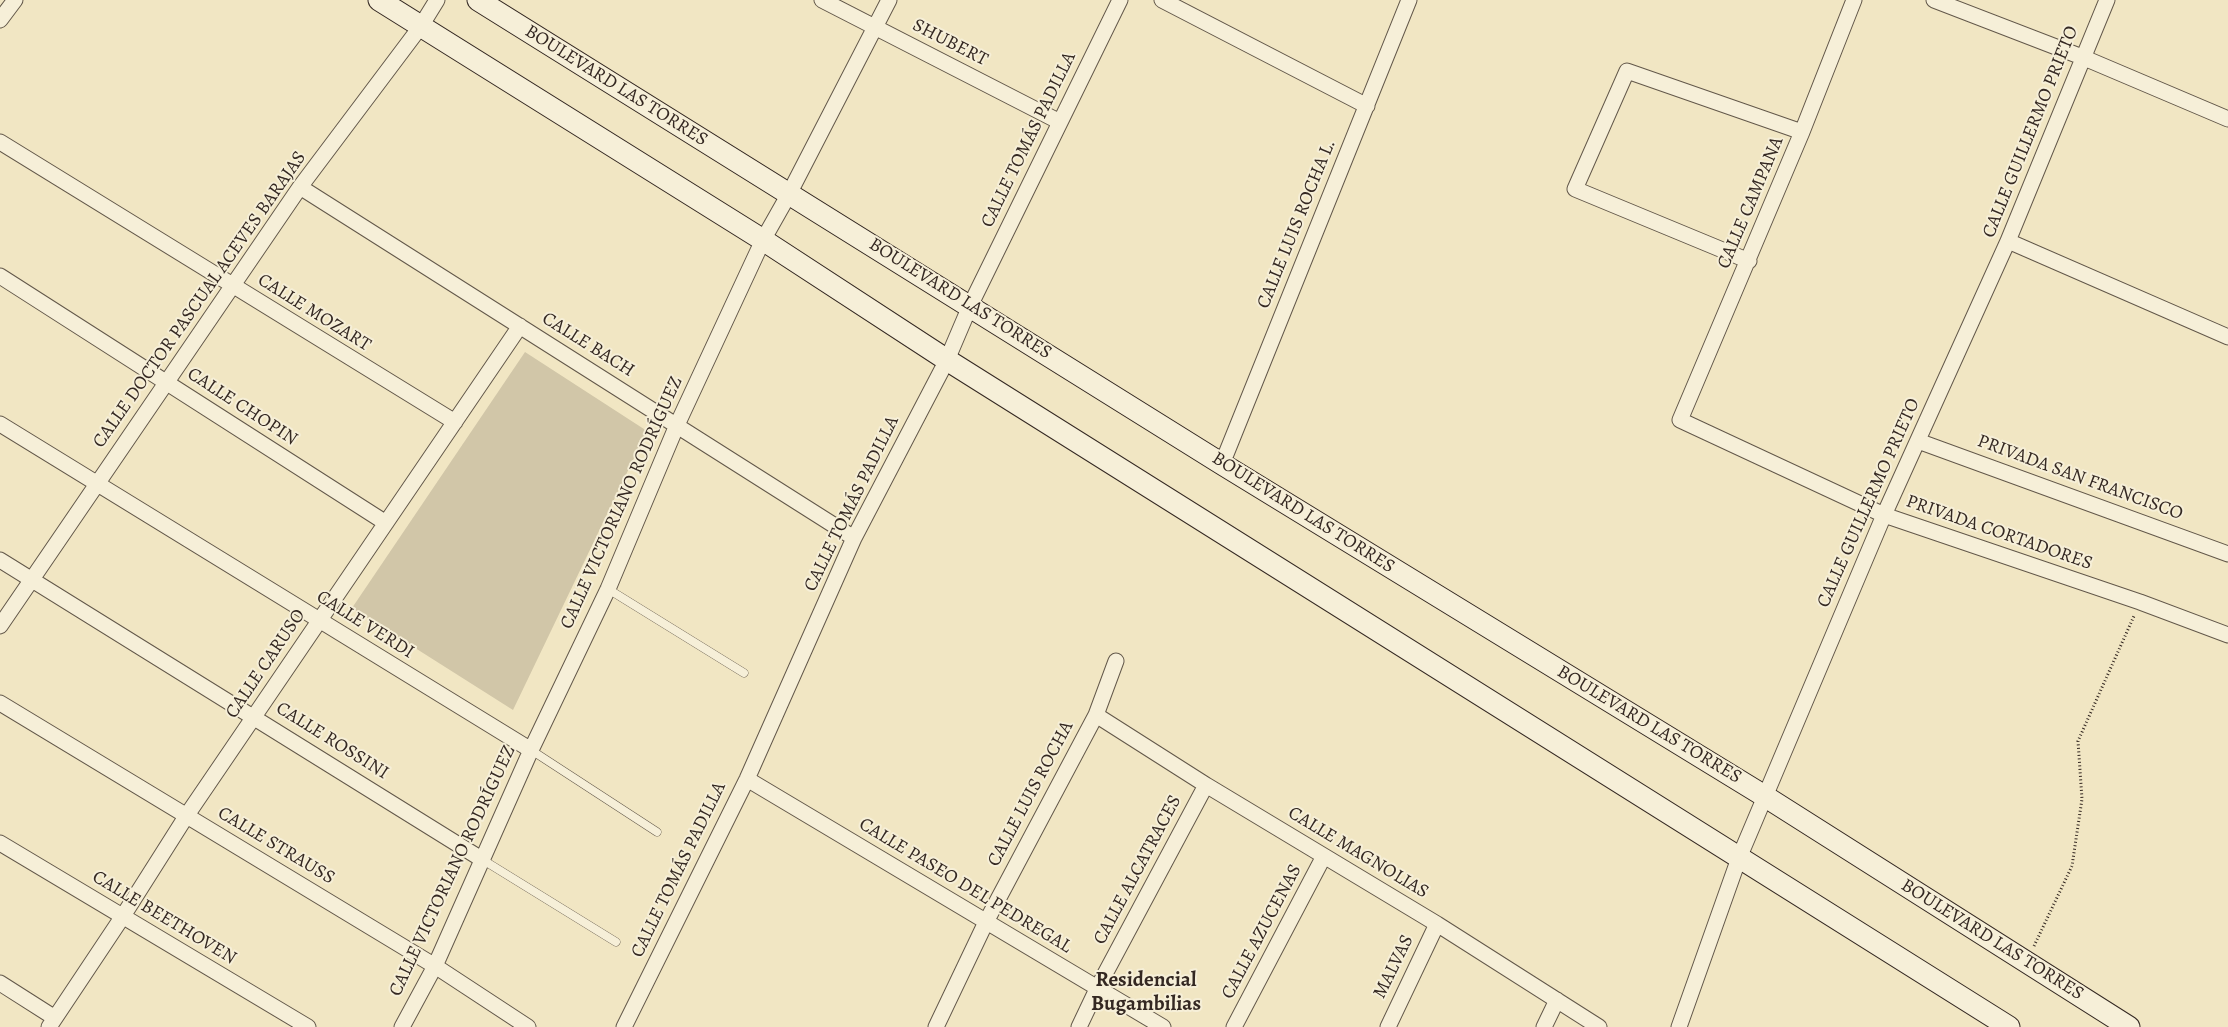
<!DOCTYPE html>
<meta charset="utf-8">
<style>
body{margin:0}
canvas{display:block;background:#f1e6c3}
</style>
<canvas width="2228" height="1027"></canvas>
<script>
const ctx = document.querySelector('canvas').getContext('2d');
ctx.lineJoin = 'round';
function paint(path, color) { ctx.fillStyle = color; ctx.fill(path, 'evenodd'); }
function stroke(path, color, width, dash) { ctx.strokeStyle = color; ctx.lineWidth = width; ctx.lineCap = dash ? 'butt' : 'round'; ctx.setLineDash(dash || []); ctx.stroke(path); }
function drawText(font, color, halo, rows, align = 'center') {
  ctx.font = font + ' Alegreya,serif'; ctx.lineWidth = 4; ctx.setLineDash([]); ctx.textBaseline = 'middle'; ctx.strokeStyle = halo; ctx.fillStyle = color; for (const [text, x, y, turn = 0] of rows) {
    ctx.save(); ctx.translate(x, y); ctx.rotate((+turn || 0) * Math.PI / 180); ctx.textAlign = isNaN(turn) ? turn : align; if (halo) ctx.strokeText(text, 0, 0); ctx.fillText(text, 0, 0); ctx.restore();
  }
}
paint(new Path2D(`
 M 525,352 L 647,431 L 513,710 L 352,608 Z`), '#d1c6a8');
const lane = new Path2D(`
 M 608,589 L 744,673
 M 531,750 L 657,832
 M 483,860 L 616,942`);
const street = new Path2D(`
 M 822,0 L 1060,122
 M 1162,0 L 1367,106
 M 1854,0 L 1802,132 L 1680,420 L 1884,515 L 2140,602 L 2228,635
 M 1934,0 L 2082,57 L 2228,119
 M 0,20 L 15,0
 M 0,142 L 455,422
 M 300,187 L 854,538
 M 2008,241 L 2228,337
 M 1749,261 L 1575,189 L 1627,71 L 1802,132
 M 0,276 L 386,523
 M 0,424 L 531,750
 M 1918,441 L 2228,554
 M 1222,464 L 1409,0
 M 0,560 L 483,860
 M 0,626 L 300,187 L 421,26 L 437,0
 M 0,703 L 435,966 L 528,1027
 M 1096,715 L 1206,785 L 1437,924 L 1599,1027
 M 747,779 L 1163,1027
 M 0,843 L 308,1027
 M 0,983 L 55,1018
 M 49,1027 L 123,916 L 187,815 L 520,326
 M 402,1027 L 435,966 L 531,750 L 608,589 L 677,425 L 763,240 L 789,194 L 889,0
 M 624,1027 L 747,779 L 854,538 L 947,360 L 970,306 L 1120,0
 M 936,1027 L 986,922 L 1096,715 L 1116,661
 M 1079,1027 L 1098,987 L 1206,785
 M 1234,1027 L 1324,856
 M 1388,1027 L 1437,924
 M 1544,1027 L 1557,1000
 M 1679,1027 L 1739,858 L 1884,515 L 2008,241 L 2107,0`);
const secondary = new Path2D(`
 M 379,0 L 763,240 L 947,360 L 2009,1027
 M 478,0 L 1222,464 L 1766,797 L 2129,1027`);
stroke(lane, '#63584a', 9);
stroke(street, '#63584a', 17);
stroke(secondary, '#342822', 23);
stroke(new Path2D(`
 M 2034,946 L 2072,866 L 2082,799 L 2078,741 L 2134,616`), '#342822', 3, [1, 2.5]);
stroke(lane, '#f6efd8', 8);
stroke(street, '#f6efd8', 15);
stroke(secondary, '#f6efd8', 21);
drawText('19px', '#342822', '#f6efd8', [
 ["SHUBERT",950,43,27],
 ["BOULEVARD LAS TORRES",616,86,32],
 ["CALLE GUILLERMO PRIETO",2031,132,-68],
 ["CALLE TOMÁS PADILLA",1029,140,-64],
 ["CALLE CAMPANA",1751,203,-67],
 ["CALLE LUIS ROCHA L.",1297,224,-68],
 ["BOULEVARD LAS TORRES",960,299,32],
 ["CALLE DOCTOR PASCUAL ACEVES BARAJAS",200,300,-55],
 ["CALLE MOZART",314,313,32],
 ["CALLE BACH",588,345,32],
 ["CALLE CHOPIN",242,407,33],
 ["PRIVADA SAN FRANCISCO",2080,478,20],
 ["CALLE VICTORIANO RODRÍGUEZ",622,503,-66],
 ["CALLE GUILLERMO PRIETO",1869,503,-66],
 ["CALLE TOMÁS PADILLA",852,504,-64],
 ["BOULEVARD LAS TORRES",1303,513,32],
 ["PRIVADA CORTADORES",1999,533,19],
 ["CALLE VERDI",365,625,32],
 ["CALLE CARUSO",266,664,-56],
 ["BOULEVARD LAS TORRES",1649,725,31],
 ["CALLE ROSSINI",332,741,32],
 ["CALLE LUIS ROCHA",1031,794,-62],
 ["CALLE STRAUSS",276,846,31],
 ["CALLE MAGNOLIAS",1358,853,31],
 ["CALLE TOMÁS PADILLA",679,870,-64],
 ["CALLE ALCATRACES",1138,870,-62],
 ["CALLE VICTORIANO RODRÍGUEZ",453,871,-65],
 ["CALLE PASEO DEL PEDREGAL",965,886,31],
 ["CALLE BEETHOVEN",164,918,31],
 ["CALLE AZUCENAS",1262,932,-62],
 ["BOULEVARD LAS TORRES",1992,940,32],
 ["MALVAS",1394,967,-64]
]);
drawText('bold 21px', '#342822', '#f6efd8', [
 ["Residencial",1146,981],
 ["Bugambilias",1146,1005]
]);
</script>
